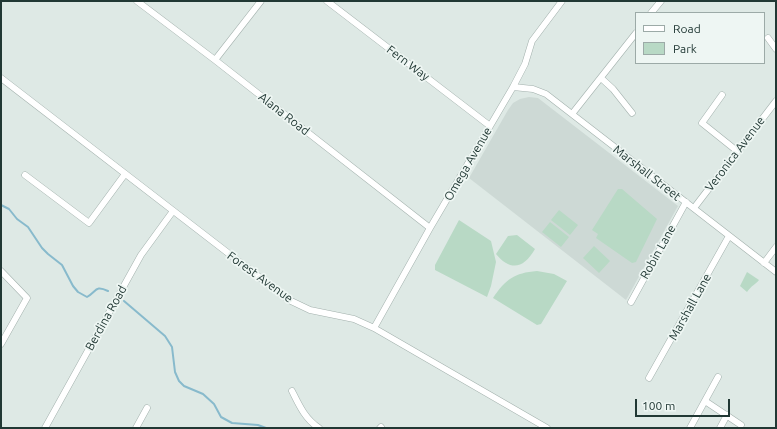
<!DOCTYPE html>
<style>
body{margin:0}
#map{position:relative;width:777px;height:429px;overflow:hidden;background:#dee9e5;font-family:Ubuntu,sans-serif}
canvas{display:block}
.frame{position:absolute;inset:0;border:2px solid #213834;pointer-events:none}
.legend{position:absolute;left:635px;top:12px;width:130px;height:52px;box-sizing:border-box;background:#eef6f3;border:1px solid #9caaa7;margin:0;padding:5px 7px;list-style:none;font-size:12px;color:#213834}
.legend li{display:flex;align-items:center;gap:8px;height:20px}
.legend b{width:20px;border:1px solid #9caaa7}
.scale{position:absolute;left:635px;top:399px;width:95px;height:18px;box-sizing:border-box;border:2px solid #213834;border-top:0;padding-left:5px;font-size:12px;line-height:14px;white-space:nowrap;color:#213834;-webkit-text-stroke:3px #eef6f3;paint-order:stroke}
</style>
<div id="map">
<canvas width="777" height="429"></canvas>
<div class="frame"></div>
<ul class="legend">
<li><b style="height:5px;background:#fff"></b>Road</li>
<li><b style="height:11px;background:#b8d9c5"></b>Park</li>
</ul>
<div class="scale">100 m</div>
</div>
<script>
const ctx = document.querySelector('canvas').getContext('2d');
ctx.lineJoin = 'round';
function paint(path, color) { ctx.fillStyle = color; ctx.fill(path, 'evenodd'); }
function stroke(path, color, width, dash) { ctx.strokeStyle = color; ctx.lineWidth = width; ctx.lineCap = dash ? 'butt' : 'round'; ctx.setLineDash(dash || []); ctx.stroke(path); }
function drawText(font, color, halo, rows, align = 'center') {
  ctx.font = font + ' Ubuntu,sans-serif'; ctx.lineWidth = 3.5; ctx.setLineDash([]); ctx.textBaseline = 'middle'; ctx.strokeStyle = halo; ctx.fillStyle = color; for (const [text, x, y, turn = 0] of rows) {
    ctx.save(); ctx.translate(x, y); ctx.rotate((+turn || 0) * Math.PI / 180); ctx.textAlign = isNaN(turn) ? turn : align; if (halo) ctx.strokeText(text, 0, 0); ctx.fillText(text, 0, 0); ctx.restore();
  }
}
paint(new Path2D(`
 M 529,97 L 538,98 L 678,206 L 626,300 L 469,178 L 508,110 L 513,103 L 520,99 Z`), '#cdd9d5');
paint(new Path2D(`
 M 618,189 L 622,189 L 657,219 L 636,262 L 632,263 L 596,238 L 598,234 L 592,230 Z
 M 559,210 L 578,225 L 570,235 L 551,220 Z
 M 459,220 L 491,241 L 496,262 L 491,286 L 487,297 L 435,270 L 435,265 Z
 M 550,222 L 569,237 L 561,247 L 542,232 Z
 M 517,235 L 535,249 C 524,268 511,272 496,254 L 508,236 Z
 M 594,246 L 610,261 L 599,273 L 583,258 Z
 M 537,271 L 554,274 L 567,281 L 541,324 L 537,325 L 493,298 C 506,279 514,273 537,271 Z
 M 747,272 L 759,280 C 756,284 751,286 747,292 L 740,286 Z`), '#b8d9c5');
stroke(new Path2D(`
 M 1,205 L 9,209 L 17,219 L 28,227 L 42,248 L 48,254 L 62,265 L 73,286 L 78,292 L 87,297 C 97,291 95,285 108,291
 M 124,301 L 165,336 L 172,347 L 175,372 L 179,381 L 184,386 L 203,394 L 214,404 L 221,417 L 232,423 L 258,425 L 266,428`), '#88bacc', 2);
const minor = new Path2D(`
 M 137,1 L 215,60 L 430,228
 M 327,1 L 490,126
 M 651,13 L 661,1
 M 768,38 L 776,49
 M 215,60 L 261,1
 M 1,78 L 289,300 L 310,310 L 354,319 L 374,328 L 547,428
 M 601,78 L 613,89 L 632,113
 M 513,87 L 533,89 L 546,94 L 776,272
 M 722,95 L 702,123 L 737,151
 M 572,114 L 636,33
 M 25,175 L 89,223 L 125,174
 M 694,208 L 776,101
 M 764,263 L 776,247
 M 1,271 L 27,298 L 1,344
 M 631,302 L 686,202
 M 374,328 L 430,228 L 513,87 L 525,64 L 532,41 L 562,1
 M 649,378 L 729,236
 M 292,391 C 299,405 305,419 319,428
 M 705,401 L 741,425
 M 45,428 L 141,255 L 173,211
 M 136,428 L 147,408
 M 380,428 L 381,427
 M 690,428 L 718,377
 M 720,428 L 727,415`);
stroke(minor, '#a2b0ac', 7);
stroke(minor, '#fff', 6);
drawText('12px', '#213834', '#eef6f3', [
 ["Fern Way",408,63,37],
 ["Alana Road",284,114,38],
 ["Veronica Avenue",735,154,-53],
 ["Omega Avenue",468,164,-60],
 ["Marshall Street",647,173,38],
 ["Robin Lane",658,252,-61],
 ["Forest Avenue",260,277,36],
 ["Marshall Lane",690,307,-61],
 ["Berdina Road",106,318,-61]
]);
</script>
